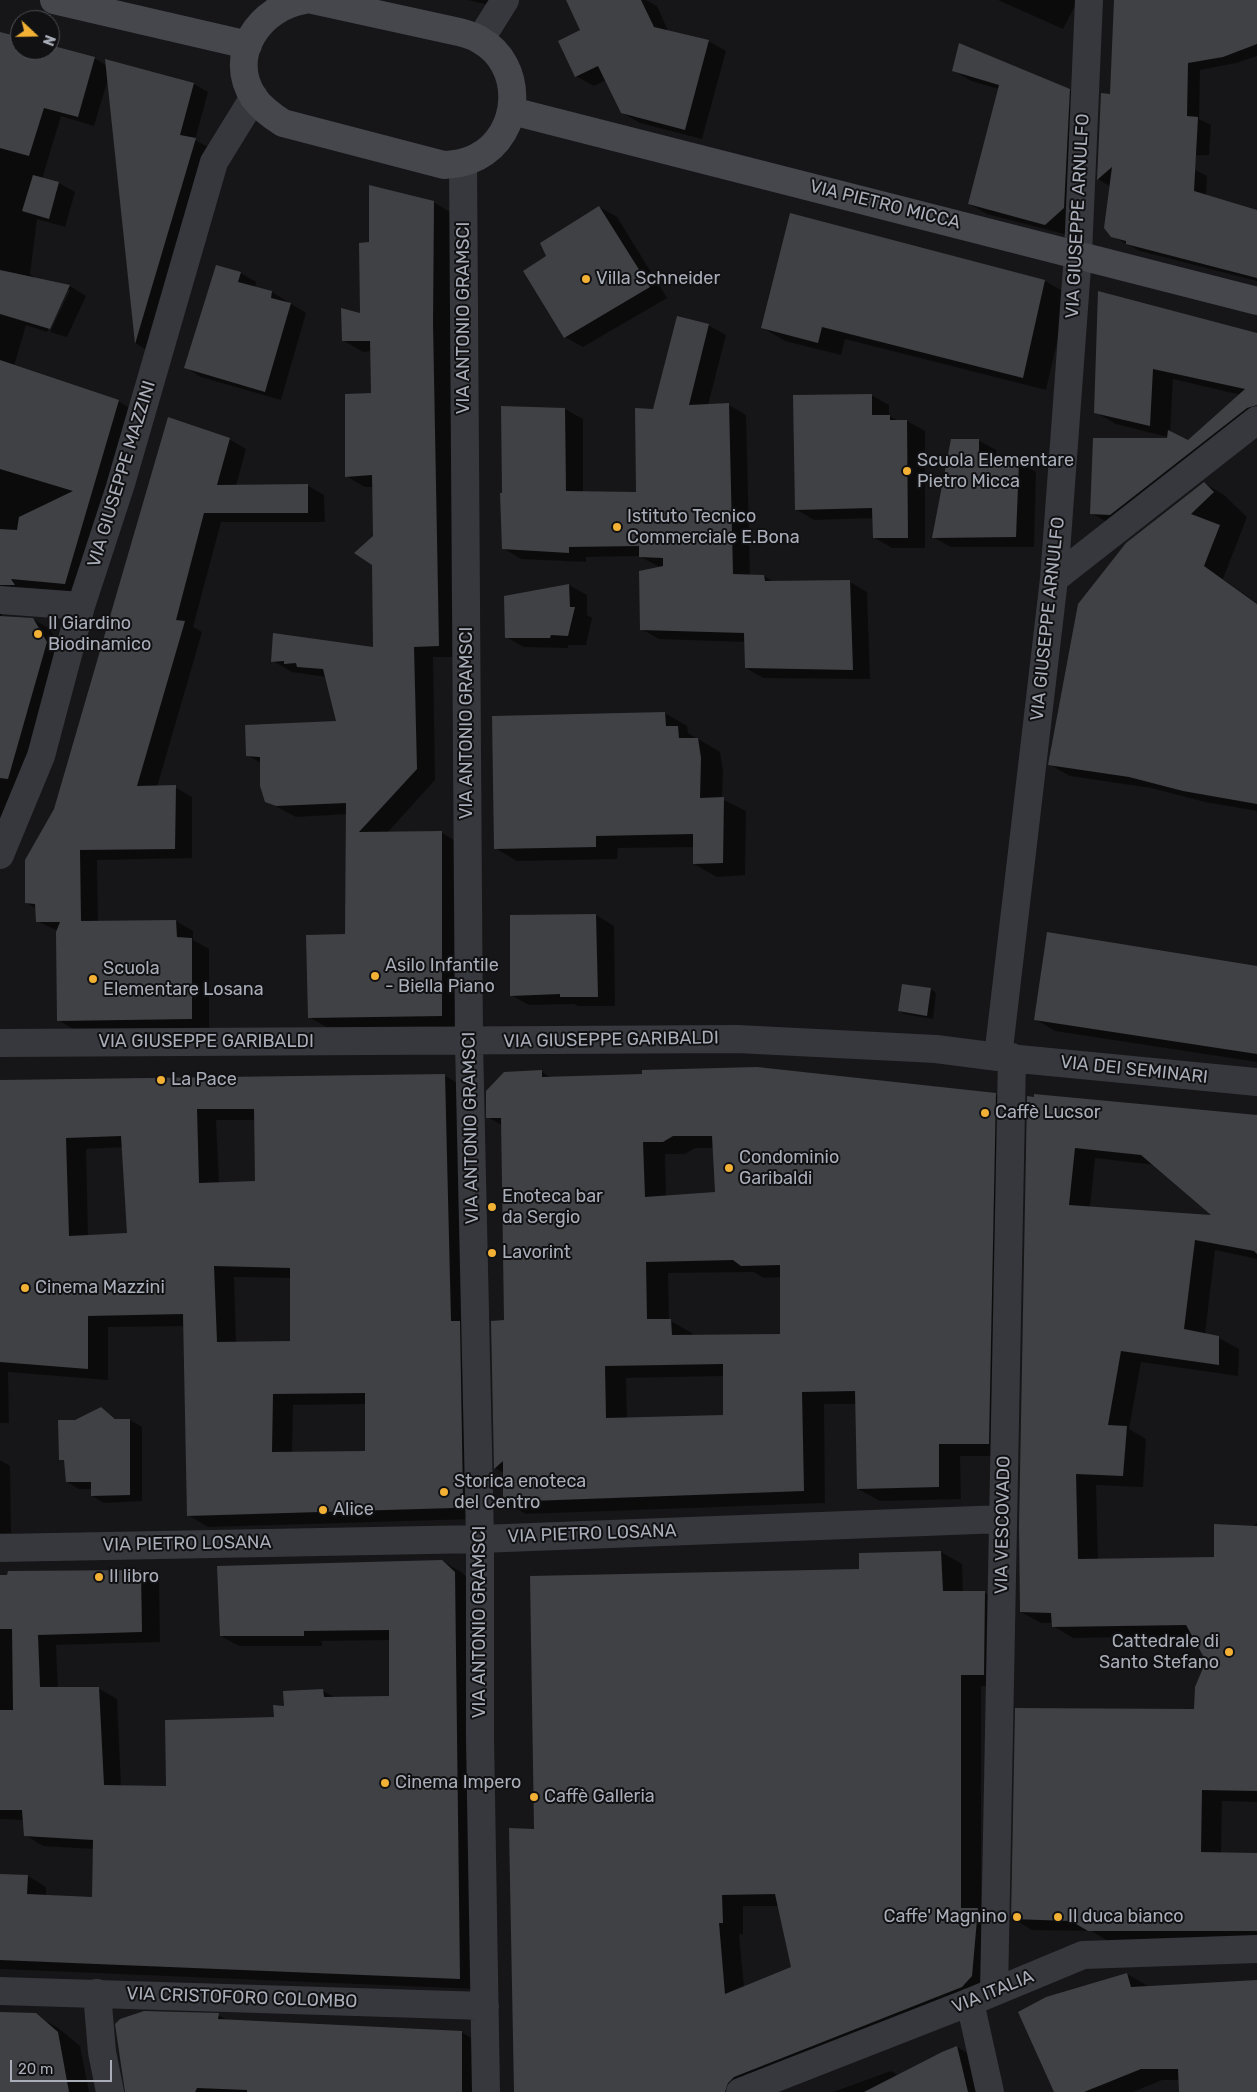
<!DOCTYPE html>
<meta charset="utf-8">
<style>
body{margin:0}
#map{position:relative;width:1257px;height:2092px;overflow:hidden;background:#161618;font-family:Rubik,sans-serif}
canvas{display:block}
.north{position:absolute;left:10px;top:10px;width:50px;height:50px;box-sizing:border-box;background:#111113;border:1px solid #4d4f55;border-radius:50%;rotate:111deg;font-size:14px;font-weight:700;line-height:20px;text-align:center;color:#a8adb8}
.north::after{content:'';display:block;margin:auto;width:18px;height:22px;background:#f2b134;clip-path:polygon(50% 0,100% 100%,50% 72%,0 100%)}
.scale{position:absolute;left:10px;top:2060px;width:102px;height:22px;box-sizing:border-box;border:2px solid #a8adb8;border-top:0;padding-left:6px;font-size:15px;line-height:18px;white-space:nowrap;color:#a8adb8;-webkit-text-stroke:4px #111113;paint-order:stroke}
</style>
<div id="map">
<canvas width="1257" height="2092"></canvas>
<div class="north">N</div>
<div class="scale">20 m</div>
</div>
<script>
const ctx = document.querySelector('canvas').getContext('2d');
ctx.lineJoin = 'round';
function paint(path, color) { ctx.fillStyle = color; ctx.fill(path, 'evenodd'); }
function stroke(path, color, width, dash) { ctx.strokeStyle = color; ctx.lineWidth = width; ctx.lineCap = dash ? 'butt' : 'round'; ctx.setLineDash(dash || []); ctx.stroke(path); }
function drawText(font, color, halo, rows, align = 'center') {
  ctx.font = font + ' Rubik,sans-serif'; ctx.lineWidth = 4; ctx.setLineDash([]); ctx.textBaseline = 'middle'; ctx.strokeStyle = halo; ctx.fillStyle = color; for (const [text, x, y, turn = 0] of rows) {
    ctx.save(); ctx.translate(x, y); ctx.rotate((+turn || 0) * Math.PI / 180); ctx.textAlign = isNaN(turn) ? turn : align; if (halo) ctx.strokeText(text, 0, 0); ctx.fillText(text, 0, 0); ctx.restore();
  }
}
paint(new Path2D(`
 M 468,0 L 508,0 L 501,8 Z
 M 568,0 L 646,0 L 657,6 L 668,31 L 708,41 L 726,51 L 702,139 L 640,123 L 621,112 L 606,80 L 594,86 L 576,76 L 582,30 Z
 M 998,0 L 1078,0 L 1063,29 Z
 M 1115,0 L 1257,0 L 1257,56 L 1236,63 L 1200,70 L 1199,119 L 1211,125 L 1209,155 L 1168,156 L 1207,176 L 1206,195 L 1257,212 L 1257,281 L 1140,251 L 1112,236 L 1111,187 L 1098,179 L 1102,94 L 1111,96 Z
 M 0,37 L 20,38 L 20,50 L 50,50 L 50,45 L 94,58 L 106,65 L 106,61 L 194,84 L 208,92 L 195,140 L 210,148 L 148,351 L 135,343 L 108,79 L 94,126 L 61,116 L 42,179 L 59,183 L 75,192 L 65,227 L 37,219 L 30,274 L 36,279 L 70,286 L 86,296 L 67,337 L 50,332 L 70,290 L 67,290 L 47,332 L 26,325 L 14,366 L 118,401 L 135,411 L 81,593 L 27,588 L 30,594 L 1,608 L 2,616 L 33,619 L 50,629 L 63,653 L 0,839 Z
 M 954,71 L 1069,90 L 1087,100 L 1082,218 L 1064,234 L 987,214 L 969,204 L 999,89 L 971,81 Z
 M 433,202 L 452,213 L 457,657 L 433,657 L 435,780 L 387,833 L 441,832 L 460,844 L 461,1026 L 328,1028 L 309,1017 L 346,936 L 347,814 L 296,817 L 266,801 L 261,763 L 247,755 L 337,722 L 326,677 L 292,672 L 273,661 L 374,649 L 373,487 L 365,487 L 346,476 L 372,394 L 371,351 L 363,352 L 344,341 L 361,315 L 370,243 Z
 M 599,207 L 617,217 L 667,298 L 583,347 L 565,337 L 548,257 Z
 M 241,273 L 256,282 L 255,287 L 272,292 L 306,313 L 281,400 L 201,377 L 185,367 Z
 M 1045,281 L 1068,294 L 1046,390 L 845,339 L 841,355 L 785,341 L 763,328 Z
 M 1100,292 L 1257,334 L 1257,427 L 1112,525 L 1091,513 L 1168,437 L 1116,424 L 1095,412 ZM 1173,379 L 1241,395 L 1188,442 L 1170,433 Z
 M 708,325 L 726,335 L 708,405 L 729,405 L 746,415 L 750,576 L 764,576 L 774,582 L 850,582 L 867,592 L 870,679 L 763,678 L 746,668 L 745,642 L 659,639 L 641,629 L 661,568 L 639,556 L 586,557 L 586,562 L 521,559 L 503,548 L 502,407 L 565,409 L 583,419 L 583,493 L 637,493 L 654,410 Z
 M 871,395 L 889,405 L 889,416 L 899,421 L 907,421 L 925,431 L 925,548 L 892,548 L 875,538 L 874,518 L 814,520 L 797,510 Z
 M 229,439 L 246,449 L 236,486 L 307,485 L 324,495 L 325,522 L 221,522 L 193,627 L 202,632 L 157,787 L 175,787 L 192,797 L 192,858 L 97,860 L 98,922 L 176,921 L 193,931 L 193,940 L 209,949 L 209,1028 L 75,1030 L 58,1020 L 58,931 L 37,921 L 37,909 L 27,903 L 56,809 Z
 M 978,440 L 996,450 L 996,460 L 1014,460 L 1036,472 L 1034,547 L 951,547 L 933,537 Z
 M 1204,483 L 1224,495 L 1247,517 L 1223,579 L 1257,603 L 1257,811 L 1205,802 L 1151,788 L 1070,776 L 1049,764 Z
 M 569,585 L 587,595 L 587,615 L 592,618 L 586,645 L 568,645 L 568,648 L 524,647 L 506,637 Z
 M 665,713 L 687,726 L 688,733 L 720,752 L 723,771 L 722,799 L 746,811 L 745,875 L 717,877 L 694,864 L 694,847 L 618,848 L 617,859 L 517,861 L 495,848 Z
 M 596,915 L 614,926 L 615,1006 L 578,1006 L 574,1004 L 529,1005 L 511,995 Z
 M 1257,967 L 1257,1062 L 1055,1031 L 1035,1019 Z
 M 903,985 L 931,989 L 936,993 L 933,1019 L 905,1014 L 899,1011 Z
 M 542,1072 L 552,1078 L 995,1094 L 1017,1107 L 1010,1456 L 960,1456 L 961,1499 L 880,1501 L 858,1489 L 857,1404 L 824,1404 L 825,1503 L 526,1514 L 504,1501 L 504,1473 L 495,1468 L 492,1322 L 506,1322 L 503,1126 L 488,1117 ZM 695,1148 L 714,1148 L 716,1193 L 666,1196 L 665,1154 L 685,1154 ZM 754,1272 L 764,1278 L 781,1277 L 781,1335 L 693,1336 L 692,1333 L 669,1320 L 668,1273 ZM 724,1376 L 725,1416 L 627,1419 L 626,1378 Z
 M 444,1075 L 464,1087 L 473,1519 L 208,1527 L 188,1515 L 184,1326 L 108,1327 L 108,1380 L 8,1372 L 9,1423 L 0,1423 L 0,1081 ZM 216,1120 L 255,1120 L 256,1183 L 219,1183 ZM 123,1147 L 128,1234 L 88,1236 L 86,1149 ZM 234,1277 L 291,1278 L 291,1343 L 236,1343 ZM 366,1404 L 366,1452 L 292,1453 L 293,1405 Z
 M 1028,1098 L 1257,1117 L 1257,1259 L 1215,1250 L 1205,1334 L 1219,1338 L 1239,1349 L 1238,1376 L 1141,1362 L 1129,1429 L 1146,1439 L 1143,1487 L 1096,1485 L 1098,1560 L 1215,1558 L 1257,1523 L 1257,1802 L 1222,1801 L 1221,1854 L 1257,1854 L 1257,1942 L 1110,1942 L 1091,1931 L 1032,1930 L 1012,1918 L 1196,1710 L 1207,1661 L 1193,1636 L 1073,1638 L 1053,1626 L 1053,1623 L 1041,1623 L 1021,1612 ZM 1095,1158 L 1155,1165 L 1215,1216 L 1090,1207 Z
 M 99,1407 L 118,1420 L 130,1420 L 142,1427 L 142,1501 L 104,1503 L 92,1496 L 92,1489 L 79,1489 L 67,1482 L 99,1447 Z
 M 0,1460 L 10,1466 L 11,1533 L 0,1533 Z
 M 941,1552 L 962,1564 L 963,1592 L 985,1593 L 1006,1605 L 1005,1686 L 981,1686 L 981,1911 L 998,1921 L 993,1988 L 751,2092 L 515,2092 L 535,1830 L 860,1570 L 860,1554 ZM 743,1906 L 779,1906 L 793,1968 L 744,1988 L 739,1934 L 743,1934 Z
 M 442,1561 L 461,1572 L 473,1583 L 478,1989 L 0,1969 L 0,1875 L 28,1876 L 46,1887 L 46,1896 L 93,1898 L 94,1849 L 43,1846 L 25,1835 L 24,1820 L 0,1819 L 0,1576 L 141,1571 L 159,1581 L 160,1642 L 56,1645 L 58,1689 L 98,1688 L 117,1699 L 121,1786 L 167,1787 L 275,1719 L 285,1707 L 323,1691 L 336,1698 L 391,1697 L 391,1640 L 322,1641 L 322,1646 L 239,1646 L 221,1636 Z
 M 1127,1974 L 1148,1986 L 1257,1981 L 1257,2092 L 1181,2092 L 1180,2080 L 1162,2080 L 1133,2092 L 1056,2092 Z
 M 0,2013 L 35,2015 L 58,2028 L 80,2046 L 89,2092 L 0,2092 Z
 M 218,2015 L 229,2021 L 461,2032 L 484,2045 L 484,2092 L 126,2092 Z
 M 957,2047 L 978,2059 L 985,2092 L 833,2092 L 891,2071 L 899,2076 Z`), '#0007');
paint(new Path2D(`
 M 566,0 L 641,0 L 654,27 L 709,40 L 685,130 L 621,113 L 598,66 L 575,77 L 558,41 L 580,30 Z
 M 1114,0 L 1257,0 L 1257,44 L 1223,57 L 1188,63 L 1187,116 L 1198,117 L 1194,191 L 1257,210 L 1257,278 L 1126,244 L 1126,241 L 1111,237 L 1104,228 L 1112,167 L 1097,180 L 1101,93 L 1110,94 Z
 M 0,32 L 20,37 L 20,50 L 50,50 L 50,45 L 95,57 L 78,117 L 44,108 L 29,156 L 0,148 Z
 M 959,43 L 1070,89 L 1064,208 L 1045,225 L 968,204 L 999,85 L 952,71 Z
 M 105,59 L 194,83 L 180,135 L 196,138 L 135,344 Z
 M 33,175 L 59,182 L 49,219 L 22,211 Z
 M 369,185 L 434,201 L 433,323 L 439,646 L 414,647 L 417,769 L 359,832 L 442,831 L 442,1016 L 308,1018 L 306,935 L 345,934 L 346,803 L 276,806 L 265,802 L 260,786 L 260,757 L 246,756 L 245,725 L 336,721 L 323,669 L 297,667 L 296,663 L 284,664 L 284,661 L 271,662 L 273,633 L 373,647 L 372,565 L 354,553 L 373,536 L 372,475 L 345,477 L 345,394 L 371,393 L 370,341 L 342,341 L 341,308 L 360,313 L 359,243 L 369,242 Z
 M 599,206 L 650,287 L 564,338 L 523,271 L 546,256 L 540,243 Z
 M 790,213 L 1045,280 L 1023,378 L 822,327 L 818,343 L 761,328 Z
 M 216,265 L 241,272 L 238,282 L 272,291 L 271,298 L 291,303 L 265,392 L 184,368 Z
 M 0,270 L 70,285 L 50,329 L 0,314 Z
 M 1098,291 L 1257,333 L 1257,405 L 1247,408 L 1110,515 L 1090,514 L 1093,438 L 1167,438 L 1168,430 L 1188,440 L 1245,389 L 1153,369 L 1150,426 L 1094,413 Z
 M 677,316 L 709,324 L 689,405 L 729,403 L 733,574 L 764,575 L 765,581 L 850,580 L 853,670 L 745,668 L 744,633 L 640,630 L 639,571 L 663,566 L 663,558 L 639,557 L 639,546 L 569,547 L 569,553 L 502,549 L 500,493 L 502,493 L 501,406 L 565,408 L 566,491 L 636,492 L 635,408 L 653,409 Z
 M 0,360 L 119,400 L 65,584 L 11,579 L 15,585 L 0,585 L 0,529 L 17,530 L 19,517 L 73,491 L 0,469 Z
 M 872,394 L 872,415 L 890,415 L 890,420 L 907,420 L 908,538 L 873,538 L 872,508 L 795,510 L 793,395 Z
 M 168,417 L 230,438 L 217,485 L 308,484 L 308,513 L 204,513 L 176,620 L 185,621 L 137,786 L 176,785 L 175,849 L 80,850 L 81,921 L 176,920 L 177,937 L 192,938 L 192,1019 L 57,1021 L 56,932 L 60,922 L 36,922 L 35,904 L 25,903 L 25,860 L 54,809 Z
 M 951,439 L 979,439 L 979,460 L 1014,458 L 1014,461 L 1019,461 L 1016,537 L 932,538 Z
 M 1204,482 L 1214,492 L 1191,514 L 1220,525 L 1204,566 L 1257,604 L 1257,804 L 1183,791 L 1129,777 L 1048,765 L 1078,604 L 1126,543 Z
 M 569,584 L 570,607 L 575,607 L 568,636 L 551,635 L 550,638 L 505,638 L 504,596 Z
 M 0,616 L 33,618 L 47,642 L 8,779 L 0,778 Z
 M 665,712 L 666,726 L 678,726 L 679,738 L 698,738 L 701,758 L 700,798 L 724,797 L 723,863 L 693,864 L 693,834 L 596,836 L 596,847 L 494,849 L 492,716 Z
 M 596,914 L 598,997 L 560,997 L 560,994 L 510,996 L 510,915 Z
 M 1047,932 L 1257,966 L 1257,1054 L 1034,1020 Z
 M 902,984 L 931,988 L 927,1016 L 898,1011 Z
 M 757,1067 L 996,1093 L 989,1444 L 939,1444 L 939,1487 L 857,1489 L 855,1391 L 802,1392 L 804,1491 L 503,1502 L 503,1461 L 494,1469 L 491,1321 L 504,1320 L 501,1118 L 486,1118 L 486,1091 L 504,1072 L 542,1070 L 542,1077 L 642,1074 L 642,1070 ZM 673,1136 L 712,1136 L 715,1192 L 645,1197 L 643,1142 L 663,1142 ZM 733,1260 L 741,1266 L 780,1265 L 780,1334 L 672,1335 L 671,1319 L 647,1319 L 646,1262 ZM 723,1364 L 723,1415 L 606,1418 L 605,1366 Z
 M 445,1074 L 451,1321 L 460,1321 L 463,1498 L 453,1508 L 187,1516 L 183,1314 L 88,1316 L 88,1369 L 0,1362 L 0,1080 ZM 197,1109 L 254,1109 L 255,1181 L 199,1183 ZM 121,1136 L 127,1233 L 69,1236 L 66,1138 ZM 214,1266 L 290,1268 L 290,1341 L 217,1342 ZM 365,1393 L 365,1451 L 272,1452 L 273,1394 Z
 M 1034,1094 L 1257,1115 L 1257,1254 L 1254,1251 L 1195,1240 L 1184,1329 L 1219,1336 L 1219,1365 L 1121,1351 L 1108,1425 L 1127,1426 L 1123,1476 L 1076,1474 L 1078,1559 L 1214,1557 L 1214,1524 L 1257,1526 L 1257,1791 L 1202,1790 L 1201,1852 L 1257,1853 L 1257,1931 L 1088,1931 L 1071,1921 L 1011,1919 L 1015,1708 L 1194,1709 L 1195,1687 L 1206,1661 L 1186,1625 L 1052,1627 L 1051,1613 L 1020,1612 L 1019,1527 L 1027,1096 L 1034,1097 ZM 1075,1148 L 1141,1155 L 1211,1215 L 1069,1205 Z
 M 101,1407 L 115,1419 L 130,1419 L 130,1495 L 91,1496 L 91,1482 L 66,1482 L 64,1460 L 59,1460 L 58,1420 L 75,1420 Z
 M 941,1551 L 943,1591 L 985,1591 L 984,1675 L 961,1675 L 961,1908 L 978,1908 L 972,1976 L 962,1987 L 734,2077 L 728,2083 L 725,2092 L 514,2092 L 509,1828 L 534,1829 L 530,1576 L 859,1569 L 859,1553 ZM 775,1894 L 791,1967 L 725,1994 L 719,1923 L 723,1923 L 722,1895 Z
 M 442,1560 L 455,1572 L 460,1979 L 0,1960 L 0,1874 L 28,1875 L 27,1894 L 92,1897 L 93,1840 L 24,1836 L 22,1810 L 0,1810 L 0,1710 L 13,1710 L 12,1629 L 0,1629 L 0,1575 L 7,1575 L 8,1571 L 141,1570 L 142,1632 L 38,1635 L 40,1687 L 99,1687 L 104,1785 L 166,1786 L 165,1720 L 274,1717 L 273,1705 L 284,1706 L 283,1691 L 323,1689 L 324,1697 L 389,1696 L 389,1630 L 304,1631 L 304,1636 L 220,1636 L 217,1566 Z
 M 1127,1973 L 1131,1987 L 1257,1980 L 1257,2092 L 1179,2092 L 1178,2069 L 1141,2069 L 1084,2092 L 1054,2092 L 1018,2012 L 1046,1997 Z
 M 144,2011 L 219,2013 L 218,2019 L 462,2031 L 462,2092 L 247,2092 L 247,2090 L 197,2088 L 195,2092 L 125,2092 L 115,2024 L 120,2019 Z
 M 0,2012 L 36,2013 L 58,2032 L 69,2092 L 0,2092 Z
 M 957,2046 L 968,2092 L 864,2092 L 942,2052 Z`), '#404145');
stroke(new Path2D(`
 M 480,40 L 505,0
 M 463,163 L 469,1042 L 480,1539 L 480,1737 L 486,2092
 M 1054,579 L 1257,420
 M 0,600 L 81,606
 M 0,855 L 41,756 L 81,606 L 120,487 L 214,162 L 254,97
 M 0,1043 L 737,1039 L 936,1049 L 998,1057 L 1257,1082
 M 998,1057 L 1054,579 L 1078,254 L 1089,0
 M 0,1548 L 480,1539 L 1003,1519
 M 0,1991 L 485,2006
 M 994,1992 L 1012,1057
 M 97,1993 L 102,2052 L 110,2092
 M 970,2002 L 990,2092
 M 740,2092 L 970,2002 L 1083,1955 L 1257,1949`), '#37383d', 28);
stroke(new Path2D(`
 M 54,0 L 248,45
 M 305,0 C 260,7 226,55 254,98 C 262,109 272,116 283,123 L 444,165 C 456,164 466,163 477,157 C 522,134 525,65 480,40 C 474,36 466,34 459,32 L 313,0
 M 512,111 L 1257,301`), '#45474d', 28);
for (const [x, y, r, color] of [
 [586,279,5,"#f2b134"],
 [907,471,5,"#f2b134"],
 [617,527,5,"#f2b134"],
 [38,634,5,"#f2b134"],
 [375,976,5,"#f2b134"],
 [93,979,5,"#f2b134"],
 [161,1080,5,"#f2b134"],
 [985,1113,5,"#f2b134"],
 [729,1168,5,"#f2b134"],
 [492,1207,5,"#f2b134"],
 [492,1253,5,"#f2b134"],
 [25,1288,5,"#f2b134"],
 [444,1492,5,"#f2b134"],
 [323,1510,5,"#f2b134"],
 [99,1577,5,"#f2b134"],
 [1229,1652,5,"#f2b134"],
 [385,1783,5,"#f2b134"],
 [534,1797,5,"#f2b134"],
 [1017,1917,5,"#f2b134"],
 [1058,1917,5,"#f2b134"]
]) { const dot = new Path2D(); dot.arc(x, y, r, 0, 2 * Math.PI); ctx.fillStyle = color; ctx.fill(dot); stroke(dot, '#111113', 2); }
drawText('18px', '#a8adb8', '#111113', [
 ["VIA PIETRO MICCA",885,205,14],
 ["VIA GIUSEPPE ARNULFO",1078,216,-87],
 ["VIA ANTONIO GRAMSCI",464,318,-90],
 ["VIA GIUSEPPE MAZZINI",122,474,-73],
 ["VIA GIUSEPPE ARNULFO",1048,619,-84],
 ["VIA ANTONIO GRAMSCI",467,723,-90],
 ["VIA GIUSEPPE GARIBALDI",611,1040,-1],
 ["VIA GIUSEPPE GARIBALDI",206,1042],
 ["VIA DEI SEMINARI",1134,1070,6],
 ["VIA ANTONIO GRAMSCI",471,1128,-91],
 ["VIA VESCOVADO",1003,1525,-89],
 ["VIA PIETRO LOSANA",592,1534,-2],
 ["VIA PIETRO LOSANA",187,1544,-1],
 ["VIA ANTONIO GRAMSCI",480,1622,-90],
 ["VIA ITALIA",993,1992,-22],
 ["VIA CRISTOFORO COLOMBO",242,1998,2]
]);
drawText('18px', '#a8adb8', '#111113', [
 ["Villa Schneider",596,279],
 ["Scuola Elementare",917,461],
 ["Pietro Micca",917,482],
 ["Istituto Tecnico",627,517],
 ["Commerciale E.Bona",627,538],
 ["Il Giardino",48,624],
 ["Biodinamico",48,645],
 ["Asilo Infantile",385,966],
 ["- Biella Piano",385,987],
 ["Scuola",103,969],
 ["Elementare Losana",103,990],
 ["La Pace",171,1080],
 ["Caffè Lucsor",995,1113],
 ["Condominio",739,1158],
 ["Garibaldi",739,1179],
 ["Enoteca bar",502,1197],
 ["da Sergio",502,1218],
 ["Lavorint",502,1253],
 ["Cinema Mazzini",35,1288],
 ["Storica enoteca",454,1482],
 ["del Centro",454,1503],
 ["Alice",333,1510],
 ["Il libro",109,1577],
 ["Cattedrale di",1219,1642,"right"],
 ["Santo Stefano",1219,1663,"right"],
 ["Cinema Impero",395,1783],
 ["Caffè Galleria",544,1797],
 ["Caffe' Magnino",1007,1917,"right"],
 ["Il duca bianco",1068,1917]
], 'left');
</script>
